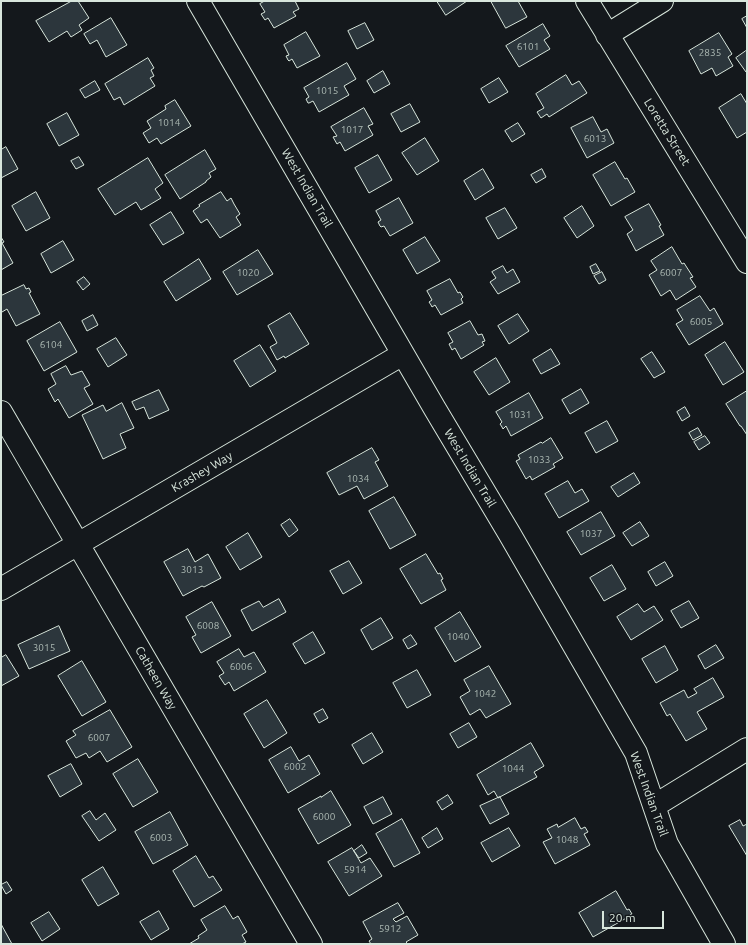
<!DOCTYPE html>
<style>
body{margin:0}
#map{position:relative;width:748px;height:945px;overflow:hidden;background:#14181c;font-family:Ubuntu,sans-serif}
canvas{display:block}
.frame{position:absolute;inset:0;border:2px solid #d8e6dc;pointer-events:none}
.scale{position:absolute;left:602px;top:911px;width:62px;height:18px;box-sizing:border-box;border:2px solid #d8e6dc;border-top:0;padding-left:5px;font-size:12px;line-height:14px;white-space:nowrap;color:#d8e6dc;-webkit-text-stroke:3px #14181c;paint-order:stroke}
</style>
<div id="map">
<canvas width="748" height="945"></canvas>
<div class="frame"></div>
<div class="scale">20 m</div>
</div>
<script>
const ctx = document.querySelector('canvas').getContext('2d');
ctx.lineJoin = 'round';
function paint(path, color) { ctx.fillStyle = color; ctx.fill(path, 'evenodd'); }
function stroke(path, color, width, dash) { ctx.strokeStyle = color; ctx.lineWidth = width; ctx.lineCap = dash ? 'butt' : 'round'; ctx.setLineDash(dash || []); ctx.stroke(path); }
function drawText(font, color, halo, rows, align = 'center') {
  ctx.font = font + ' Ubuntu,sans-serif'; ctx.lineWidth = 3; ctx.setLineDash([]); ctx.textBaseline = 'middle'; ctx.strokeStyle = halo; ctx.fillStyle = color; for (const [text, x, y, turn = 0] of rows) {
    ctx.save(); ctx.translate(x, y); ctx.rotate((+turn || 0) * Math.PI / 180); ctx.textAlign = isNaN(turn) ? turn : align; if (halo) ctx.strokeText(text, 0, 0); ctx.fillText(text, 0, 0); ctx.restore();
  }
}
const building = new Path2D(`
 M 72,1 L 78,1 L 89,18 L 79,25 L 82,30 L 71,37 L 67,31 L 49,42 L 36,21 Z
 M 265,1 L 295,1 L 299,9 L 293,12 L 296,16 L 274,28 L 268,18 L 265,20 L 261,14 L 265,12 L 260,4 Z
 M 437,1 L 467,1 L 446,15 Z
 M 491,1 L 518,1 L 527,17 L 506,28 Z
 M 747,16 L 747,28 L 742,19 Z
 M 111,18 L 127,45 L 106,57 L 97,40 L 90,44 L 84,34 Z
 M 365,23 L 374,40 L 357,49 L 348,31 Z
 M 543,24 L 550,36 L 544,40 L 550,49 L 519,67 L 506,46 Z
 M 306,32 L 320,56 L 297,68 L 292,59 L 289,61 L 288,60 L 286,56 L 289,55 L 284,45 Z
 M 719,33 L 732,54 L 728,57 L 733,66 L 716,76 L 712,68 L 701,74 L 689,51 Z
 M 746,51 L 747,52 L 747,71 L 746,72 L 736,58 Z
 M 148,58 L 154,68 L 151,70 L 154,76 L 150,78 L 155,86 L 124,105 L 120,97 L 114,100 L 105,84 Z
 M 347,63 L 356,79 L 344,86 L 349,95 L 319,112 L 313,101 L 309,103 L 308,103 L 306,99 L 309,97 L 304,88 Z
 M 383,71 L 390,84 L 374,93 L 367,81 Z
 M 566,75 L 572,85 L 579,81 L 587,93 L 549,117 L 547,114 L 541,118 L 537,112 L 544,108 L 536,94 Z
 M 499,78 L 508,92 L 489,103 L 481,89 Z
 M 95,81 L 100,90 L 85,98 L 80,90 Z
 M 741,94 L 747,104 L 747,132 L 737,138 L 719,108 Z
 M 175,100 L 191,126 L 161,144 L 157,138 L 149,143 L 143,133 L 151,128 L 147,121 L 166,109 L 165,106 Z
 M 410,104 L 420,122 L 401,132 L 391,114 Z
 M 364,108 L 373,124 L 368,126 L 373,135 L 345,151 L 340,142 L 337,144 L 333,137 L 337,136 L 331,127 Z
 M 67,113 L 79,135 L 59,146 L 47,124 Z
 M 593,117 L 601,132 L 607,129 L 614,143 L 587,158 L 571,128 Z
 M 518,123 L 525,134 L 512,142 L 505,131 Z
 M 425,138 L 439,161 L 417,175 L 402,153 Z
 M 6,147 L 18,169 L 1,178 L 1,150 Z
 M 205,150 L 216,169 L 209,173 L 211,177 L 206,181 L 206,182 L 180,199 L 165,175 Z
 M 378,155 L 392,180 L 369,193 L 355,168 Z
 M 79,157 L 84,165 L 76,169 L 71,161 Z
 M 148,158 L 163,183 L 155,189 L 161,198 L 141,210 L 136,202 L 115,215 L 98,189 Z
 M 615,162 L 625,179 L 627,178 L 635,192 L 611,206 L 593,175 Z
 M 483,169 L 494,188 L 475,200 L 464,181 Z
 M 542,169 L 546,177 L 536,183 L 531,175 Z
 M 36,192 L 50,218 L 26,231 L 12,206 Z
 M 221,192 L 227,201 L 231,198 L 234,204 L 240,214 L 236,217 L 241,225 L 220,238 L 207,219 L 201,223 L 193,211 L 200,206 L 199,205 Z
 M 399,198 L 413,223 L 390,236 L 384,226 L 381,227 L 380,226 L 378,222 L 381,220 L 376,211 Z
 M 649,204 L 661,225 L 659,226 L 664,235 L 636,251 L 627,234 L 633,230 L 625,217 Z
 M 582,206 L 594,226 L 577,238 L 564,218 Z
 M 505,208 L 517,228 L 498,239 L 486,218 Z
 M 171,212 L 184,233 L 163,245 L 150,225 Z
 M 1,237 L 4,242 L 2,243 L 13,263 L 1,270 Z
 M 425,237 L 440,261 L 417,274 L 403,250 Z
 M 63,241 L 74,260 L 51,273 L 41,254 Z
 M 672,247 L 682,264 L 684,263 L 693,277 L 690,278 L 696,287 L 676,300 L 670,290 L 661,296 L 649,275 L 657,270 L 651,261 Z
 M 258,250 L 273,274 L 237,295 L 223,272 Z
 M 199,259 L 211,279 L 176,301 L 164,282 Z
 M 596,264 L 600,271 L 593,274 L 590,267 Z
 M 503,266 L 507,273 L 513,269 L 520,282 L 498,294 L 490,282 L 496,278 L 492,272 Z
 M 602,272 L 606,280 L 599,284 L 594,276 Z
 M 84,277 L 90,284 L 83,290 L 77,282 Z
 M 450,279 L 458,293 L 460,292 L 463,297 L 461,299 L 463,303 L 441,315 L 435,305 L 432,307 L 431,305 L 429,302 L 432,300 L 427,291 Z
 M 24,285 L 26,289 L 29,288 L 31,292 L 29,293 L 40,314 L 16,326 L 7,309 L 2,312 L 1,311 L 1,296 Z
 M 700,296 L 710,311 L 714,308 L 723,324 L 689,345 L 676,324 L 683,320 L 677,310 Z
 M 290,313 L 309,344 L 285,358 L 284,356 L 277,360 L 270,347 L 277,343 L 268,326 Z
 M 518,314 L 529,331 L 509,344 L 498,326 Z
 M 93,315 L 98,325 L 87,331 L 82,321 Z
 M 470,321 L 478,335 L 482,334 L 485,341 L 482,342 L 484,345 L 461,359 L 455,348 L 452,350 L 449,344 L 453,342 L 448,333 Z
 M 60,322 L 77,352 L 44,371 L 27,341 Z
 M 116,338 L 127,355 L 108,367 L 97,349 Z
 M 725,342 L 744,372 L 723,385 L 705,355 Z
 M 260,345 L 276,371 L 250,387 L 234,361 Z
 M 551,349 L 560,364 L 541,374 L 533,360 Z
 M 652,352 L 665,372 L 654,378 L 641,359 Z
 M 496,358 L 510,382 L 489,395 L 474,372 Z
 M 66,366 L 71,375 L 82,371 L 90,385 L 84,388 L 93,404 L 69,418 L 58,399 L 55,402 L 48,389 L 56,384 L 51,374 Z
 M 581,389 L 589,403 L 570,414 L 562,400 Z
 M 159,390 L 169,410 L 149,419 L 144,407 L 136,410 L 132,402 Z
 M 747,391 L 747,435 L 741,426 L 740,426 L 726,404 Z
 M 529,393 L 543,418 L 511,436 L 506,426 L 503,429 L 502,427 L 500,424 L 502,422 L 496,412 Z
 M 122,403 L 134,428 L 120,434 L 126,448 L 103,459 L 82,415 L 103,405 L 106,411 Z
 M 685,407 L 690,416 L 682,421 L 677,412 Z
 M 607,421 L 618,441 L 596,453 L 585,433 Z
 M 698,428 L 702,435 L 693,440 L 689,433 Z
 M 705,436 L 710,443 L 699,450 L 694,442 Z
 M 551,438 L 563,458 L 553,464 L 555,467 L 532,480 L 530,476 L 526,479 L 516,461 L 520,459 L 518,455 L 541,442 L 542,443 Z
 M 372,448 L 379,460 L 375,462 L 388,486 L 364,499 L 357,486 L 339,495 L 327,473 Z
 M 634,473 L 640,483 L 618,497 L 611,487 Z
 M 568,481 L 575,493 L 582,489 L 589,501 L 559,518 L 545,494 Z
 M 394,497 L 416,535 L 390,549 L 369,511 Z
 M 601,512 L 615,536 L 581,555 L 567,532 Z
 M 290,519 L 298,530 L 289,537 L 281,525 Z
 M 640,522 L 649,536 L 632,546 L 623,533 Z
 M 248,533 L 262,557 L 240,570 L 226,547 Z
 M 188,549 L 195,562 L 208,554 L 221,578 L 204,587 L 202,586 L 183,596 L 164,562 Z
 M 426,554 L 438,574 L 440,573 L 443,579 L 441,580 L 446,590 L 421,604 L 400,569 Z
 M 349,561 L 362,583 L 343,594 L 330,571 Z
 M 665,562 L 673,576 L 656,586 L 648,572 Z
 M 612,565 L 626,589 L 604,601 L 590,578 Z
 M 279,599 L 286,612 L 252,631 L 241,610 L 259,601 L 263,607 Z
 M 689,601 L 699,618 L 681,628 L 671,611 Z
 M 212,602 L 231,636 L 201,653 L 192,637 L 196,635 L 186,617 Z
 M 638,604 L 644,612 L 654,606 L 663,620 L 631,640 L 617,617 Z
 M 460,612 L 481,647 L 455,662 L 435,628 Z
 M 381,618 L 393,638 L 372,650 L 361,630 Z
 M 59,626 L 70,651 L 29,669 L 18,645 Z
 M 313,632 L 325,653 L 305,664 L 293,644 Z
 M 411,635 L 417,644 L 408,649 L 403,640 Z
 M 716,645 L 724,658 L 705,669 L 698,656 Z
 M 665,646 L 678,670 L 656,683 L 642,659 Z
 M 239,649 L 244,657 L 254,652 L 266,672 L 234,691 L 229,682 L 225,685 L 219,676 L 224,673 L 217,662 Z
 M 6,655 L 19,676 L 1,686 L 1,658 Z
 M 82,661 L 106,702 L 82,716 L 58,676 Z
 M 489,666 L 511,704 L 486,718 L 480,709 L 470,715 L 460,697 L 470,691 L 464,680 Z
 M 417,670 L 431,695 L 407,708 L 393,683 Z
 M 713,678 L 724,697 L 697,712 L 707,729 L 686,741 L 670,714 L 667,716 L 660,703 L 684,690 L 688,698 L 697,693 L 694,689 Z
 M 267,700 L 287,733 L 264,748 L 244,714 Z
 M 323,709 L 328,718 L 319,723 L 314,714 Z
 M 110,710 L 132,747 L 107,762 L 100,751 L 89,758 L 86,753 L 76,758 L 66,741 L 76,735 L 73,731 Z
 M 469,723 L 477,737 L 458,748 L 450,734 Z
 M 372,733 L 383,752 L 363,764 L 352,745 Z
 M 531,743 L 544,766 L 534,772 L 537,777 L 498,798 L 494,791 L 488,795 L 477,775 Z
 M 291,747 L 299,761 L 309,755 L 320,774 L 288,793 L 269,760 Z
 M 138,759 L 158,792 L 133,807 L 113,774 Z
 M 71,764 L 82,784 L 60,797 L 48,776 Z
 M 331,791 L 351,825 L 318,844 L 298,809 L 321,796 L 321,797 Z
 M 448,795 L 453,803 L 442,810 L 437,802 Z
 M 383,797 L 392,814 L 373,824 L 364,807 Z
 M 500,797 L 509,814 L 490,824 L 480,806 Z
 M 90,811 L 96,820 L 105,813 L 116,830 L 99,841 L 82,816 Z
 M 170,812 L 188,845 L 153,864 L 135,832 Z
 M 575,818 L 581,829 L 585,827 L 588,832 L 584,834 L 590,845 L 555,864 L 543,842 L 552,838 L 547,829 L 557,824 L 558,827 Z
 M 402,819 L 420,853 L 394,867 L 376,834 Z
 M 740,820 L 743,826 L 747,824 L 747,856 L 729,826 Z
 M 437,828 L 443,839 L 428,848 L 422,838 Z
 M 509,828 L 520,846 L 492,862 L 481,843 Z
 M 362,845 L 367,853 L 359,858 L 354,851 Z
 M 352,848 L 361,863 L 370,858 L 382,876 L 349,896 L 328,862 Z
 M 196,856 L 209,878 L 213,876 L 222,890 L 194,907 L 173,871 Z
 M 103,867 L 119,894 L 98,906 L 82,880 Z
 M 7,882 L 12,890 L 6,894 L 1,885 Z
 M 616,891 L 627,910 L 629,909 L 632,914 L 630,915 L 630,916 L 593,937 L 579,913 Z
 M 398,903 L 404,913 L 393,919 L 396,922 L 407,916 L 418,935 L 406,942 L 408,944 L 371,944 L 369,941 L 372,939 L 363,922 Z
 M 225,906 L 233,919 L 238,916 L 247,932 L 242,935 L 246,942 L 242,944 L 189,944 L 199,938 L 198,936 L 207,930 L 201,920 Z
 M 159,911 L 169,929 L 151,940 L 140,922 Z
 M 49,912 L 60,929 L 42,941 L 31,923 Z
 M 1,924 L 12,944 L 1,944 Z`);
paint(building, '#2c363c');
stroke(building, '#d8e6dc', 1);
const minor = new Path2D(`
 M 198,1 L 435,409 L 509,533 L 636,753 L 667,844 L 724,944
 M 587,1 L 747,262
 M 607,35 L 662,1
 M 1,412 L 311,944
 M 1,589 L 403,354
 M 654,806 L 747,749`);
stroke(minor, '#d8e6dc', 24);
stroke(minor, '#14181c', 22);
drawText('10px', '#adbab4', null, [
 ["6101",528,47],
 ["2835",710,53],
 ["1015",327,91],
 ["1014",169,123],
 ["1017",352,130],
 ["6013",595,139],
 ["1020",248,273],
 ["6007",671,273],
 ["6005",701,322],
 ["6104",51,345],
 ["1031",520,415],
 ["1033",539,460],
 ["1034",358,479],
 ["1037",591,534],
 ["3013",192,570],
 ["6008",208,626],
 ["1040",458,637],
 ["3015",44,648],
 ["6006",241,667],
 ["1042",485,694],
 ["6007",99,738],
 ["6002",295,767],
 ["1044",513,769],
 ["6000",324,817],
 ["6003",161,838],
 ["1048",567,840],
 ["5914",355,870],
 ["5912",390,929]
]);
drawText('12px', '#d8e6dc', '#14181c', [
 ["Loretta Street",667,132,58],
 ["West Indian Trail",307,188,60],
 ["West Indian Trail",470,468,59],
 ["Krashey Way",202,472,-30],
 ["Catheen Way",156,678,60],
 ["West Indian Trail",649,794,70]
]);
</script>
